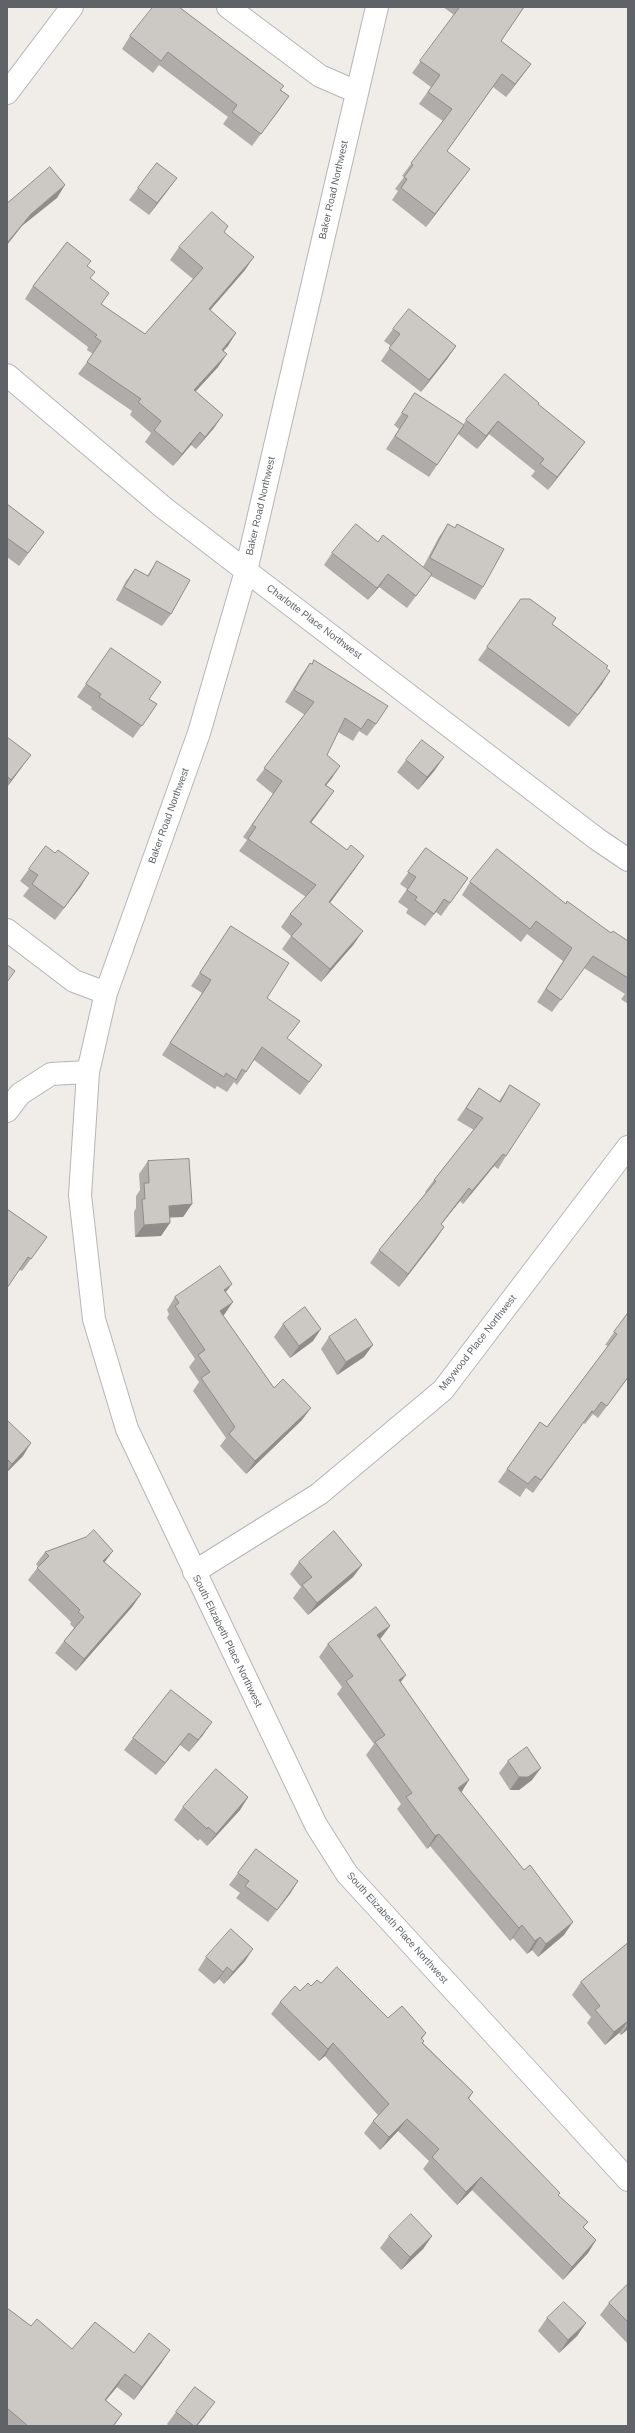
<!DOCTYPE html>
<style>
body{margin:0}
#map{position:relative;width:635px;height:2433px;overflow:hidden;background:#f0ede8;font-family:Helvetica,sans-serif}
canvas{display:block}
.frame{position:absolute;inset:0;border:8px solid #5f6367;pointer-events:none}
</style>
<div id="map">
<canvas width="635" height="2433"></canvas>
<div class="frame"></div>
</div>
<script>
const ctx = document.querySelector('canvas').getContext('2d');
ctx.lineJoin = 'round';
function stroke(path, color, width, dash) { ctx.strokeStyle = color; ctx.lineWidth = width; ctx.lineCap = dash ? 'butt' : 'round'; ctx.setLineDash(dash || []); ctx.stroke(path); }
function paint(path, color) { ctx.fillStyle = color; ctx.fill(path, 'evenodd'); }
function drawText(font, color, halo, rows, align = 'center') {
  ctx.font = font + ' Helvetica,sans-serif'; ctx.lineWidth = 3; ctx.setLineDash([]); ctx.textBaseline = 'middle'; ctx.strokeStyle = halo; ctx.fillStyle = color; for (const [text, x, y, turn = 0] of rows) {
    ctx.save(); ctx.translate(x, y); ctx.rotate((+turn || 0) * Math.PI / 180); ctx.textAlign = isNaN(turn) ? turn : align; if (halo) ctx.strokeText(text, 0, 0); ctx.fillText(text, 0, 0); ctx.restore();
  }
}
const minor = new Path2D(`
 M 228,7 L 320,76 L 357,92
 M 377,7 L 246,571 L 199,733 L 106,993 L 88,1072 L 80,1195 L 94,1319 L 127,1429 L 316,1825 L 347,1874 L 628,2180
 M 7,93 L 72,7
 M 7,375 L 164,508 L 597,839 L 628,860
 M 7,930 L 74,981 L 106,993
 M 7,1111 L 20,1094 L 51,1074 L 88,1072
 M 194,1572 L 319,1494 L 443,1390 L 628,1147`);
stroke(minor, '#b3b5b9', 24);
stroke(minor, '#fff', 22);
paint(new Path2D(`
 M 443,7 L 524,7 L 501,41 L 531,64 L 522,76 L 506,97 L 493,87 L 447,151 L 461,181 L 426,227 L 392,200 L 398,191 L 395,189 L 404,177 L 402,176 L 443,121 L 419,104 L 431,87 L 412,73 L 454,15 Z
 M 130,36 L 281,90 L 289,96 L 252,146 L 223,124 L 228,117 L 159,65 L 153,73 L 122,49 Z
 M 177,178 L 168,190 L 149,215 L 129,200 L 138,188 Z
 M 224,232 L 245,270 L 210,310 L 236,333 L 223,351 L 218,367 L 195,392 L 214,428 L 196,449 L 191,445 L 173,466 L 145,442 L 151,433 L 130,415 L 132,411 L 78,374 L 93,354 L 87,350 L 88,347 L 25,299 L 33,286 L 87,266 L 90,278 L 101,304 L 145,334 L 193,279 L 170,260 L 179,247 Z
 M 393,329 L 456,346 L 447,359 L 421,392 L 381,361 L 391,346 L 384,341 Z
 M 415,393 L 463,425 L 466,420 L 538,405 L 585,442 L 576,454 L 548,490 L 531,476 L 535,471 L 489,434 L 477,449 L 458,434 L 429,477 L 386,449 L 399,429 L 394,425 Z
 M 7,504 L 44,532 L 19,566 L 7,557 Z
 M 448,524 L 483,587 L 475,600 L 431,576 L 407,608 L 379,587 L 368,600 L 324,565 L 332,553 L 378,542 L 423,567 L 439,537 Z
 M 157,561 L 171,614 L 162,626 L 116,600 L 126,581 L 135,569 L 147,576 Z
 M 521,599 L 606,668 L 602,684 L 569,727 L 478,660 Z
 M 111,648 L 149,699 L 157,704 L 133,738 L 91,709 L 92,707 L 77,697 Z
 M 310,663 L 376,724 L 367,736 L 359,731 L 353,741 L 338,732 L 327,755 L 332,778 L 326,785 L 334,791 L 311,822 L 347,850 L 364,856 L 330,903 L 354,944 L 321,982 L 282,949 L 291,936 L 281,927 L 290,914 L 306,897 L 239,851 L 247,840 L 243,837 L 273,794 L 256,780 L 305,715 L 285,702 L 301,676 Z
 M 7,737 L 22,767 L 7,787 Z
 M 406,760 L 435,770 L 418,790 L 397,772 Z
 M 426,848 L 468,878 L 441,916 L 436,912 L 425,926 L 406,913 L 408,909 L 398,902 L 407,889 L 400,884 Z
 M 29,869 L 81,886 L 55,920 L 23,896 L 29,888 L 20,881 Z
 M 470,882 L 566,904 L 611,933 L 628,941 L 628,1004 L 621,999 L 625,994 L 584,968 L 552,1012 L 537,1002 L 563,961 L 527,934 L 521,942 L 462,895 Z
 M 231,926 L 287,1038 L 313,1077 L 300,1095 L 254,1060 L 237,1085 L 234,1082 L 227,1092 L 217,1086 L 215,1089 L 162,1055 L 202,993 L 191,986 Z
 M 510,1085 L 506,1156 L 498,1169 L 494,1166 L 463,1204 L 460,1201 L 441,1224 L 444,1227 L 436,1239 L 399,1287 L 370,1263 L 379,1250 L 426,1193 L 425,1192 L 434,1180 L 474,1130 L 457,1120 L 479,1088 L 499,1101 Z
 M 148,1161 L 192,1204 L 183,1217 L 169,1217 L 161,1236 L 135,1237 L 134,1212 L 136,1208 L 136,1196 L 140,1190 L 139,1174 Z
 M 7,1209 L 47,1237 L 22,1271 L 20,1270 Z
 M 226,1292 L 224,1315 L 223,1316 L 274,1388 L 302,1420 L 246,1474 L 220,1446 L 226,1438 L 193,1391 L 199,1382 L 189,1367 L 195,1359 L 167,1318 L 169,1314 L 167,1310 L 175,1297 Z
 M 628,1313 L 628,1378 L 598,1418 L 593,1414 L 585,1424 L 583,1423 L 533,1493 L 526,1488 L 520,1497 L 498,1482 L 540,1422 L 547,1427 L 608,1346 L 605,1345 Z
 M 283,1324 L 313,1341 L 290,1358 L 274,1337 Z
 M 329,1337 L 364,1357 L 337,1375 L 321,1349 Z
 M 7,1420 L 23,1456 L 7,1472 Z
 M 45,1552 L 104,1563 L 141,1594 L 132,1607 L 76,1671 L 55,1653 L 64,1641 L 74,1628 L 70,1624 L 71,1622 L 28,1580 L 38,1567 L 36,1564 Z
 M 299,1562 L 362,1565 L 353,1577 L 308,1615 L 293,1598 L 301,1587 L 290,1574 Z
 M 390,1626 L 380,1639 L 401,1682 L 461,1792 L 564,1935 L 538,1957 L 532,1950 L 527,1954 L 513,1938 L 510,1941 L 430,1846 L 427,1849 L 397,1809 L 401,1804 L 366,1755 L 374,1744 L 337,1694 L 342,1687 L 319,1657 L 328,1644 Z
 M 171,1690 L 203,1735 L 189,1752 L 180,1745 L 156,1775 L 124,1750 L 133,1738 Z
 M 508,1761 L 532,1780 L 519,1790 L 510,1790 L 499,1773 Z
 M 248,1797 L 240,1810 L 207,1846 L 200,1839 L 198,1841 L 174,1820 L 183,1807 Z
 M 256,1849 L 298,1881 L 268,1922 L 236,1898 L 240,1893 L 229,1885 Z
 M 628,1943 L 628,2029 L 621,2035 L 619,2033 L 605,2045 L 587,2023 L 591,2017 L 572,1995 L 581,1982 Z
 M 206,1957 L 245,1961 L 224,1984 L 219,1979 L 214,1984 L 198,1970 Z
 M 321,1983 L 388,2018 L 426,2033 L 422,2039 L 424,2041 L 423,2043 L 473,2092 L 469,2099 L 558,2195 L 588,2222 L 583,2228 L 596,2240 L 588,2253 L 563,2280 L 472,2190 L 457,2205 L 423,2169 L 429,2161 L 398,2131 L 380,2150 L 364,2133 L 373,2121 L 378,2115 L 325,2056 L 319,2061 L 271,2014 L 280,2002 L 300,1991 L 311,1986 Z
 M 389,2236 L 432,2236 L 423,2249 L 401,2270 L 380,2248 Z
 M 628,2284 L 628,2344 L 600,2315 L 609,2303 Z
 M 7,2308 L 31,2326 L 72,2349 L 134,2353 L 162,2362 L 134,2400 L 117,2387 L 106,2400 L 122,2414 L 114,2426 L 7,2426 Z
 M 547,2318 L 586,2323 L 577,2336 L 559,2353 L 538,2331 Z
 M 176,2412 L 206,2415 L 197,2426 L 169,2426 L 167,2424 Z`), '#afaca9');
paint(new Path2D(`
 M 531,64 L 522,76 L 506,97 L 515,84 Z
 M 289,96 L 280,109 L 252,146 L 261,134 Z
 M 470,169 L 461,181 L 426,227 L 435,214 Z
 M 177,178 L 168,190 L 149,215 L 157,203 Z
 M 65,185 L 57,198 L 22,226 L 7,245 L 7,243 L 31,214 Z
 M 254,257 L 245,270 L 200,322 L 209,309 Z
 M 236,333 L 228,346 L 213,362 L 222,350 Z
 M 456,346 L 447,359 L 421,392 L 429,380 Z
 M 227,354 L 218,367 L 185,403 L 194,390 Z
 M 223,415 L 214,428 L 196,449 L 205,437 Z
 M 498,421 L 489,434 L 477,449 L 486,436 Z
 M 200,432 L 191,445 L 173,466 L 182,454 Z
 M 585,442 L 576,454 L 548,490 L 557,477 Z
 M 388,574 L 379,587 L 368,600 L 377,588 Z
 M 610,671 L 602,684 L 569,727 L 578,715 Z
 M 31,755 L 7,787 L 11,780 Z
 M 444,757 L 435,770 L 418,790 L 427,777 Z
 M 340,766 L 332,778 L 317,797 L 325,785 Z
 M 334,791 L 325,804 L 302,835 L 310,822 Z
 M 364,856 L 355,869 L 321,915 L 329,902 Z
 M 89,873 L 81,886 L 55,920 L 64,908 Z
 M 363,931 L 354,944 L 321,982 L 330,969 Z
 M 503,1154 L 494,1166 L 463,1204 L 472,1191 Z
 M 469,1188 L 460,1201 L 432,1236 L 441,1224 Z
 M 192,1204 L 183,1217 L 160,1218 L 169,1206 Z
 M 170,1223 L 161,1236 L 135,1237 L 144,1225 Z
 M 444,1227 L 436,1239 L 399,1287 L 408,1274 Z
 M 232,1284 L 223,1296 L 224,1290 Z
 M 233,1302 L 224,1315 L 212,1324 L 220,1311 Z
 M 321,1329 L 313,1341 L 290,1358 L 299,1346 Z
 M 373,1345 L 364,1357 L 337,1375 L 346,1362 Z
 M 311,1408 L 302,1420 L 246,1474 L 255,1461 Z
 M 31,1443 L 23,1456 L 7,1472 L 7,1471 L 12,1464 Z
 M 113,1551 L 104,1563 L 103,1561 Z
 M 362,1565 L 353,1577 L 308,1615 L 317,1603 Z
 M 141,1594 L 132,1607 L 76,1671 L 84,1659 Z
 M 390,1626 L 381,1638 L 368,1648 L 377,1635 Z
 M 406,1675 L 397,1687 L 399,1680 Z
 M 212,1722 L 203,1735 L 189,1752 L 198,1740 Z
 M 189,1733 L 180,1745 L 156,1775 L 165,1763 Z
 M 541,1768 L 532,1780 L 519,1790 L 510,1790 L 519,1777 Z
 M 469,1780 L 461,1793 L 458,1788 Z
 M 248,1797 L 240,1810 L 207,1846 L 216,1834 Z
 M 439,1834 L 430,1846 L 427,1849 L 435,1836 Z
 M 298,1881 L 290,1894 L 268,1922 L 277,1910 Z
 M 573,1922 L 564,1935 L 538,1957 L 546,1944 Z
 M 522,1925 L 513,1938 L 510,1941 L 519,1928 Z
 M 540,1937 L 532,1950 L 527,1954 L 535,1941 Z
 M 253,1949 L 245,1961 L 224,1984 L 233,1972 Z
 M 227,1967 L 219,1979 L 214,1984 L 223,1972 Z
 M 628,2021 L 619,2033 L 605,2045 L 614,2032 Z
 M 628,2025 L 628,2029 L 621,2035 Z
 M 333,2043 L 325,2056 L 319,2061 L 328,2049 Z
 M 407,2119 L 398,2131 L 380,2150 L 389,2137 Z
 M 481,2177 L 472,2190 L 457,2205 L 466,2192 Z
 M 432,2236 L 423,2249 L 401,2270 L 410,2257 Z
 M 596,2240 L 588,2253 L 563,2280 L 572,2267 Z
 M 586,2323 L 577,2336 L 559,2353 L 568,2340 Z
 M 170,2350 L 162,2362 L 134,2400 L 142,2387 Z
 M 125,2374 L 117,2387 L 96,2412 L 105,2400 Z
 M 215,2402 L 197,2426 L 196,2426 Z`), '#8f8c89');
const building = new Path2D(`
 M 153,7 L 179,7 L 284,86 L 280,90 L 289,96 L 261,134 L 232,112 L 237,105 L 168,52 L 161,61 L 130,36 Z
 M 460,7 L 524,7 L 501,41 L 531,64 L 515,84 L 502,74 L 447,151 L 470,169 L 435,214 L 401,188 L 407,179 L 404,177 L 413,165 L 411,163 L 452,109 L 428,92 L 440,75 L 420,61 Z
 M 157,163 L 177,178 L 157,203 L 138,188 Z
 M 50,167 L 65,185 L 31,214 L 7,243 L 7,202 L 7,203 Z
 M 212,212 L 228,226 L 224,232 L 254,257 L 209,309 L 236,333 L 222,350 L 227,354 L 194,390 L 223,415 L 205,437 L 200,432 L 182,454 L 154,430 L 161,421 L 138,402 L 141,399 L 87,362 L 101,341 L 95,337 L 97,335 L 33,286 L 67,242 L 91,261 L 87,266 L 95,272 L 90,278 L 109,293 L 101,304 L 145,334 L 203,268 L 179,247 Z
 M 409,309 L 456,346 L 429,380 L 389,348 L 400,334 L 393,329 Z
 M 505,374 L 539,403 L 538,404 L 585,442 L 557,477 L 540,464 L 544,459 L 498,421 L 486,436 L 466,420 Z
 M 415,393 L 464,425 L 437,465 L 395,436 L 408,416 L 402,413 Z
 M 7,504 L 44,532 L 28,553 L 7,538 Z
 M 356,524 L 378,542 L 383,535 L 432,574 L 416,596 L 388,574 L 377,588 L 332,553 Z
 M 448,524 L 455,528 L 457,524 L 504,549 L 483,587 L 430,558 Z
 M 157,561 L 190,580 L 171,614 L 124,587 L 135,569 L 148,576 Z
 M 521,599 L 530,599 L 556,618 L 552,624 L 608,666 L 606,668 L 610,671 L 578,715 L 487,647 Z
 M 111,648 L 161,682 L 149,699 L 157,704 L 142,726 L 99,697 L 101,694 L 86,684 Z
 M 314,660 L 388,706 L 376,724 L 368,719 L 361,729 L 345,718 L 327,755 L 340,766 L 325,785 L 334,791 L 310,822 L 347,850 L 351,845 L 364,856 L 329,902 L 363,931 L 330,969 L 291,936 L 302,924 L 290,914 L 316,885 L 248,839 L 256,827 L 252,825 L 282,781 L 264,768 L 314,702 L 294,690 L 310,663 L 312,664 Z
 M 7,737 L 31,755 L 11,780 L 7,776 Z
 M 422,740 L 444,757 L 427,777 L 406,760 Z
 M 46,846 L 55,853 L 58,850 L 89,873 L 64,908 L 32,884 L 38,875 L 29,869 Z
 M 426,848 L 468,878 L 450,903 L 444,899 L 434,914 L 415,900 L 417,897 L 407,890 L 416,877 L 408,872 Z
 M 497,849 L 566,904 L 567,901 L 611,933 L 613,931 L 628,941 L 628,978 L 593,956 L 561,1000 L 546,989 L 572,948 L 536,921 L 530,929 L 470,882 Z
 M 231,926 L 289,963 L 267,998 L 300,1021 L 287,1038 L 322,1065 L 309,1082 L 262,1047 L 246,1072 L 242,1069 L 236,1080 L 226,1073 L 224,1077 L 170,1043 L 211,980 L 200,973 Z
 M 7,965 L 15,971 L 7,982 Z
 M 510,1085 L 540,1104 L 506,1156 L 503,1154 L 472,1191 L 469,1188 L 441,1224 L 444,1227 L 408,1274 L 379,1250 L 436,1181 L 434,1180 L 483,1118 L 466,1108 L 479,1088 L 500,1102 Z
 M 189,1159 L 192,1204 L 169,1206 L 170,1223 L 144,1225 L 142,1199 L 145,1199 L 144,1183 L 149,1183 L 148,1161 Z
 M 7,1209 L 47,1237 L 31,1259 L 28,1257 L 7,1288 Z
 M 220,1266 L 232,1284 L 224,1290 L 233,1302 L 220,1311 L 274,1388 L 283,1379 L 311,1408 L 255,1461 L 229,1434 L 235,1427 L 201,1378 L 210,1372 L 198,1355 L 205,1350 L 175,1306 L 179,1303 L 175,1297 Z
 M 305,1307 L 321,1329 L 299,1346 L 283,1324 Z
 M 628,1313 L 628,1377 L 607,1406 L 601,1402 L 594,1412 L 592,1411 L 541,1480 L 535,1476 L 528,1484 L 507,1469 L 540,1422 L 547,1427 L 617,1334 L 614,1332 Z
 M 356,1319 L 373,1345 L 346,1362 L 329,1337 Z
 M 7,1420 L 31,1443 L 12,1464 L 7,1459 Z
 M 94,1530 L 113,1551 L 103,1561 L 141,1594 L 84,1659 L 64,1641 L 84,1617 L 78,1612 L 80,1610 L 37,1568 L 49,1556 L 45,1552 L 86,1537 Z
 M 334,1531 L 362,1565 L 317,1603 L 302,1585 L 312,1577 L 299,1562 Z
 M 376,1607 L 390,1626 L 377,1635 L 406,1675 L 399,1680 L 469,1780 L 458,1788 L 524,1870 L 530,1865 L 573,1922 L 546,1944 L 540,1937 L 535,1941 L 522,1925 L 519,1928 L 439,1834 L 435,1836 L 406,1797 L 412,1793 L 375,1742 L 385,1735 L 346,1681 L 353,1676 L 328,1644 Z
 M 171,1690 L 212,1722 L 198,1740 L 189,1733 L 165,1763 L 133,1738 Z
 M 527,1747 L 541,1768 L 528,1777 L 519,1777 L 508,1761 Z
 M 216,1769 L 248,1797 L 216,1834 L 208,1827 L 207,1829 L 183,1807 Z
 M 256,1849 L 298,1881 L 277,1910 L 245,1886 L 249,1881 L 238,1873 Z
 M 231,1929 L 253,1949 L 233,1972 L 227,1967 L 223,1972 L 206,1957 Z
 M 628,1943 L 628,2021 L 614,2032 L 595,2010 L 600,2006 L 581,1982 Z
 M 337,1967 L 388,2018 L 402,2006 L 426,2033 L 421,2038 L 424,2041 L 422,2043 L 473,2092 L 468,2098 L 560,2193 L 558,2195 L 588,2222 L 583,2227 L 596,2240 L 572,2267 L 481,2177 L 466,2192 L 432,2157 L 439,2149 L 407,2119 L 389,2137 L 373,2121 L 389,2104 L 333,2043 L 328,2049 L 280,2002 L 295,1986 L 300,1991 L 308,1983 L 311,1986 L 317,1980 L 321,1983 Z
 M 411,2214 L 432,2236 L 410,2257 L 389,2236 Z
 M 628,2284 L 628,2322 L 609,2303 Z
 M 564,2302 L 586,2323 L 568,2340 L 547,2318 Z
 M 7,2308 L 31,2326 L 37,2319 L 72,2349 L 95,2322 L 134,2353 L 149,2333 L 170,2350 L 142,2387 L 125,2374 L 105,2400 L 122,2414 L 113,2426 L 28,2426 L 7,2408 Z
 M 195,2387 L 215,2402 L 196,2426 L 194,2426 L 176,2412 Z`);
paint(building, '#ccc8c4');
stroke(building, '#8f8c89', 1);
drawText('10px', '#5f6367', '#fff', [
 ["Baker Road Northwest",334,190,-77],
 ["Baker Road Northwest",261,506,-77],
 ["Charlotte Place Northwest",314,622,37],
 ["Baker Road Northwest",169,816,-70],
 ["Maywood Place Northwest",478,1343,-52],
 ["South Elizabeth Place Northwest",227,1641,64],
 ["South Elizabeth Place Northwest",397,1928,48]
]);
</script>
